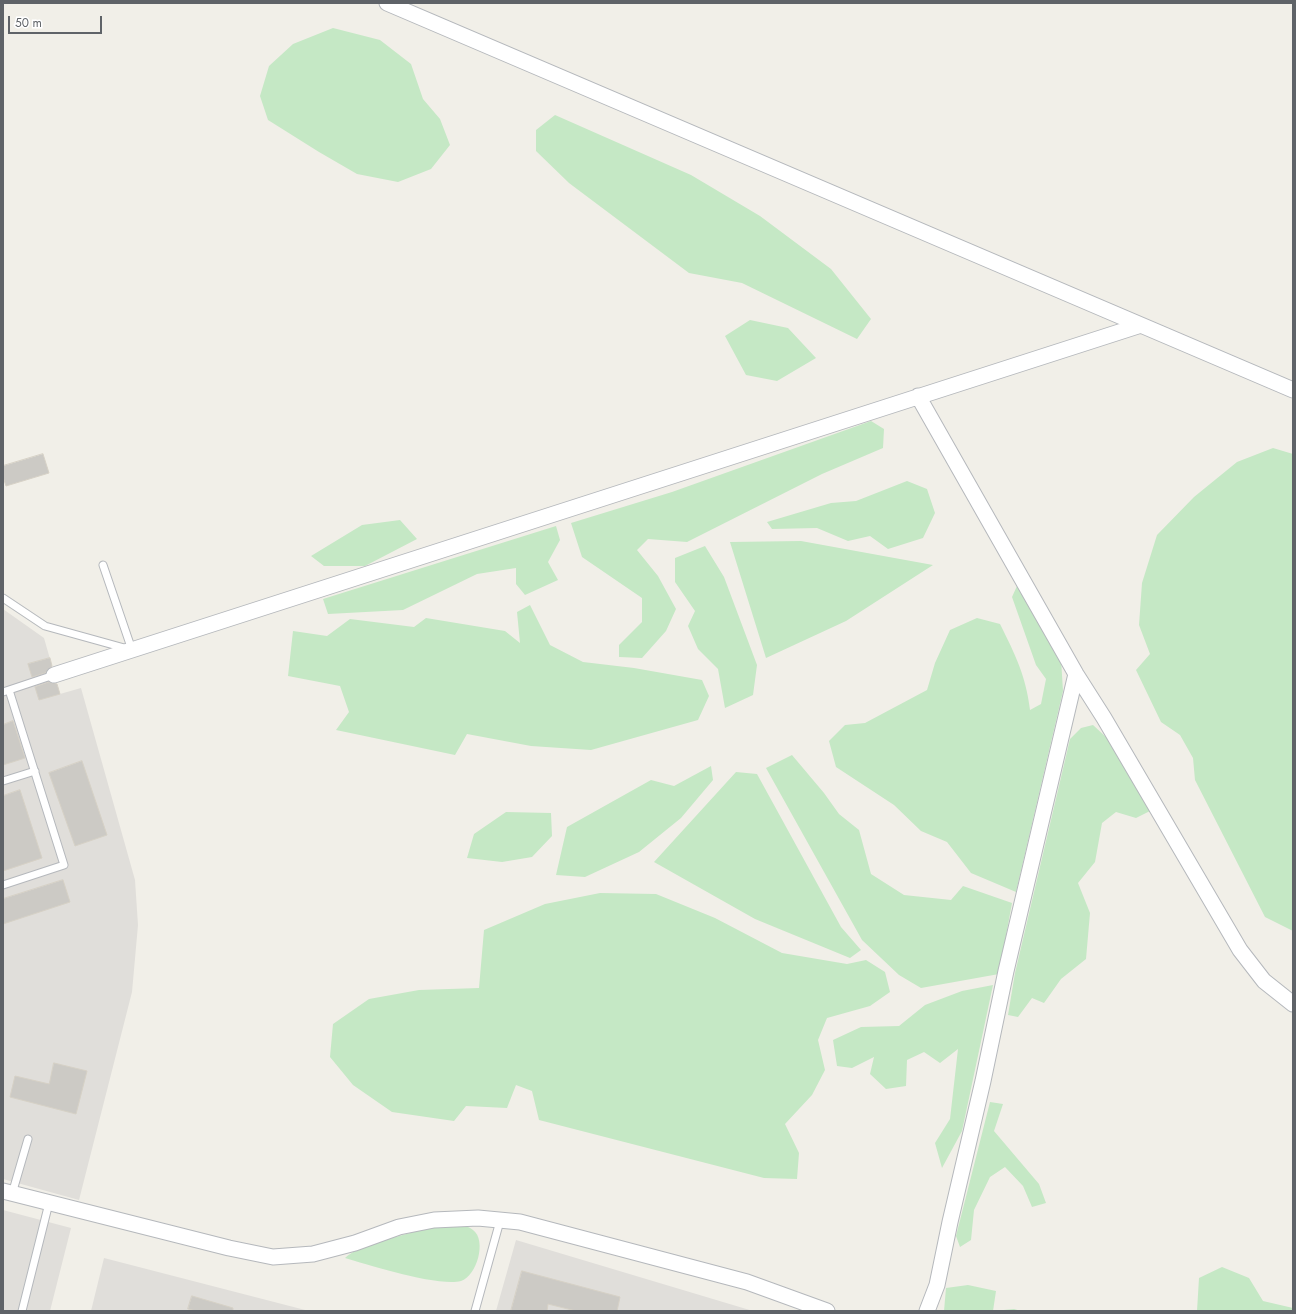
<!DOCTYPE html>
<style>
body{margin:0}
#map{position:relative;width:1296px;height:1314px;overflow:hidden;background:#f1efe8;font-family:Jost,sans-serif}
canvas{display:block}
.frame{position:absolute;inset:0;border:4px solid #5f6368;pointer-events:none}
.scale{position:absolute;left:8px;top:16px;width:94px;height:18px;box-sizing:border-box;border:2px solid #5f6368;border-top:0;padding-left:5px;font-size:12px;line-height:14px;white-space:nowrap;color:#5f6368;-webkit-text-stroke:3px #fff;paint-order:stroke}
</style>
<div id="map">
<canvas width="1296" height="1314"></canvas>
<div class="frame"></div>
<div class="scale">50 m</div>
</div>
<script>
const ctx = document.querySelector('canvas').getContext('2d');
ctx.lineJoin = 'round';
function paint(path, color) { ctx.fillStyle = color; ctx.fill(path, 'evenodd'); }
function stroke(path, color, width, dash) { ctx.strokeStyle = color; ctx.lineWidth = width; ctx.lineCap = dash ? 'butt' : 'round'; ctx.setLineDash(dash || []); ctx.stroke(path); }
paint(new Path2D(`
 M 3,609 L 44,638 L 60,694 L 81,688 L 135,880 L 138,925 L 132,992 L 79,1200 L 3,1179 Z
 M 3,1210 L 71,1228 L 50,1311 L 3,1311 Z
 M 516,1240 L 753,1311 L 496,1311 Z
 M 104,1258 L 309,1311 L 91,1311 Z`), '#e0deda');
paint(new Path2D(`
 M 333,28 L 380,40 L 411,64 L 423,99 L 440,119 L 450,145 L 431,169 L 398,182 L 357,174 L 319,152 L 268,120 L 260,96 L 269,66 L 293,44 Z
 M 555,115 L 691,175 L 760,216 L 831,269 L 871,319 L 857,339 L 742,283 L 689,273 L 569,183 L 536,151 L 536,130 Z
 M 750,320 L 788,328 L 816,358 L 777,381 L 746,375 L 725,336 Z
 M 871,421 L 884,429 L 883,448 L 822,474 L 687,542 L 648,539 L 637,550 L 658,576 L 676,609 L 666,631 L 642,658 L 619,657 L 619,645 L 642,622 L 642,598 L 582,557 L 571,523 L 672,492 Z
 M 1273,448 L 1293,454 L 1293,931 L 1265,917 L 1195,780 L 1193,758 L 1180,735 L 1161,722 L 1136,670 L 1150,654 L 1139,625 L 1142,583 L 1157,535 L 1194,497 L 1237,462 Z
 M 907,481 L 927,489 L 935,513 L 923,538 L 888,549 L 870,536 L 848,541 L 817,528 L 772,529 L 767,522 L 831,503 L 856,501 Z
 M 400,520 L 417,539 L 365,566 L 324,566 L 311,556 L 362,525 Z
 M 556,526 L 560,540 L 548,562 L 558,580 L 525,595 L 516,584 L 516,568 L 477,574 L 403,610 L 328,614 L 323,599 Z
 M 801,541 L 933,565 L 846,621 L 766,658 L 730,542 Z
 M 705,546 L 724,577 L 757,665 L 753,695 L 725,708 L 718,669 L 698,649 L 688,626 L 695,611 L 675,582 L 675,558 Z
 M 1017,586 L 1061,659 L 1063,691 L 1016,892 L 971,873 L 947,842 L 921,831 L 894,805 L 836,767 L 829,741 L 845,725 L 865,723 L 927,690 L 935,663 L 950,630 L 977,618 L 1000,624 C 1015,654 1026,676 1030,710 L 1041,704 L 1046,679 L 1036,665 L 1012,597 Z
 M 530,605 L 550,645 L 583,662 L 634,668 L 702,680 L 709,696 L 698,720 L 591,750 L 531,746 L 467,734 L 455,755 L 336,730 L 349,712 L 340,686 L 288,676 L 293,631 L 327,636 L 350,619 L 414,627 L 426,618 L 505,631 L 520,643 L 517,612 Z
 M 1093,725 L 1107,738 L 1150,811 L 1136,818 L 1116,812 L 1102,823 L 1095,862 L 1078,883 L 1090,913 L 1086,959 L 1061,979 L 1044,1003 L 1032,998 L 1018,1017 L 1008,1015 L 1015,973 L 1070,739 L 1081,728 Z
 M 792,755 L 824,793 L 839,814 L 859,830 L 871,874 L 904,895 L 951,900 L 963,886 L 1012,903 L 999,974 L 921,988 L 899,975 L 862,940 L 766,768 Z
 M 711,766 L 713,780 L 681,818 L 639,852 L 585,877 L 556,875 L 567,827 L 651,780 L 674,786 Z
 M 736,772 L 757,774 L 841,927 L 861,950 L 850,958 L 755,919 L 654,862 Z
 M 506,812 L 551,813 L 552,836 L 532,857 L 502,862 L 467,858 L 474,834 Z
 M 600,893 L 656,894 L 715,918 L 782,953 L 847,964 L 866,960 L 885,972 L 890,992 L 870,1006 L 827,1018 L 818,1040 L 825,1070 L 812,1095 L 785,1124 L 799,1153 L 797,1179 L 764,1178 L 539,1120 L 532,1091 L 516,1085 L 507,1108 L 466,1106 L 454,1121 L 392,1112 L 353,1085 L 330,1057 L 333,1024 L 369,999 L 419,990 L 479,988 L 484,930 L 545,904 Z
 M 993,985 L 962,1131 L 942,1168 L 935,1143 L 950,1119 L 958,1049 L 940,1063 L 924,1052 L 907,1060 L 906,1086 L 886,1089 L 870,1074 L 874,1057 L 852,1068 L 837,1066 L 833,1040 L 861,1027 L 899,1026 L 925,1005 L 962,991 Z
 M 990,1102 L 1003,1104 L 994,1131 L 1039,1184 L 1046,1203 L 1032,1207 L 1023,1186 L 1005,1167 L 990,1177 L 974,1210 L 971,1240 L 960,1247 L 956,1236 Z
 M 440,1225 C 450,1225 465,1223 473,1230 C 487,1240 477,1276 461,1281 C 439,1287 368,1265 345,1258 C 358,1244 420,1231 440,1225 Z
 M 1222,1267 L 1249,1278 L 1263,1301 L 1293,1308 L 1293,1311 L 1197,1311 L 1199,1278 Z
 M 968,1285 L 996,1291 L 993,1311 L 1014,1309 L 1021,1311 L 944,1311 L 946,1288 Z`), '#c5e8c5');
const building = new Path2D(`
 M 43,454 L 49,473 L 6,486 L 3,477 L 3,466 Z
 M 50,658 L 52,666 L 45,673 L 32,677 L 28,664 Z
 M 49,682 L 57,684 L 60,694 L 39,700 L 35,687 Z
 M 13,721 L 25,758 L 3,765 L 3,725 Z
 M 82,761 L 107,835 L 75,846 L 49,773 Z
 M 20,790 L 42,858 L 3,871 L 3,796 Z
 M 63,880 L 70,902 L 3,924 L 3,899 Z
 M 54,1063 L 87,1071 L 76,1114 L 10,1097 L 15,1076 L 49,1084 Z
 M 522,1271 L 620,1297 L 617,1311 L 576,1311 L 548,1304 L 547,1311 L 511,1311 Z
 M 192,1296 L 233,1308 L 233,1311 L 196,1311 L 188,1309 Z`);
paint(building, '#cccac5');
stroke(building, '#d6d1c6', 1);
const service = new Path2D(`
 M 103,565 L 132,650
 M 3,598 L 45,626 L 128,649
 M 3,692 L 54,675
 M 3,781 L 35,771
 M 3,885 L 64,865 L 9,690
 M 12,1194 L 28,1139
 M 22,1311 L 49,1203
 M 475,1311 L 500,1221`);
const minor = new Path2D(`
 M 387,3 L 1293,390
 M 918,396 L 1076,674 L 1104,718 L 1240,950 L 1264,981 L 1293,1004
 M 54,675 L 1141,325
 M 3,1191 L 229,1248 L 273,1257 L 313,1254 L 355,1243 L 399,1227 L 434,1220 L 478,1218 L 520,1222 L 747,1282 L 827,1311
 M 927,1311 L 937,1285 L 950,1222 L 983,1081 L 1006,971 L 1076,674`);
stroke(service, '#b5b8bc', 9);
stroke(minor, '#b5b8bc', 17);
stroke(service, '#fff', 7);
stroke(minor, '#fff', 15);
</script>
